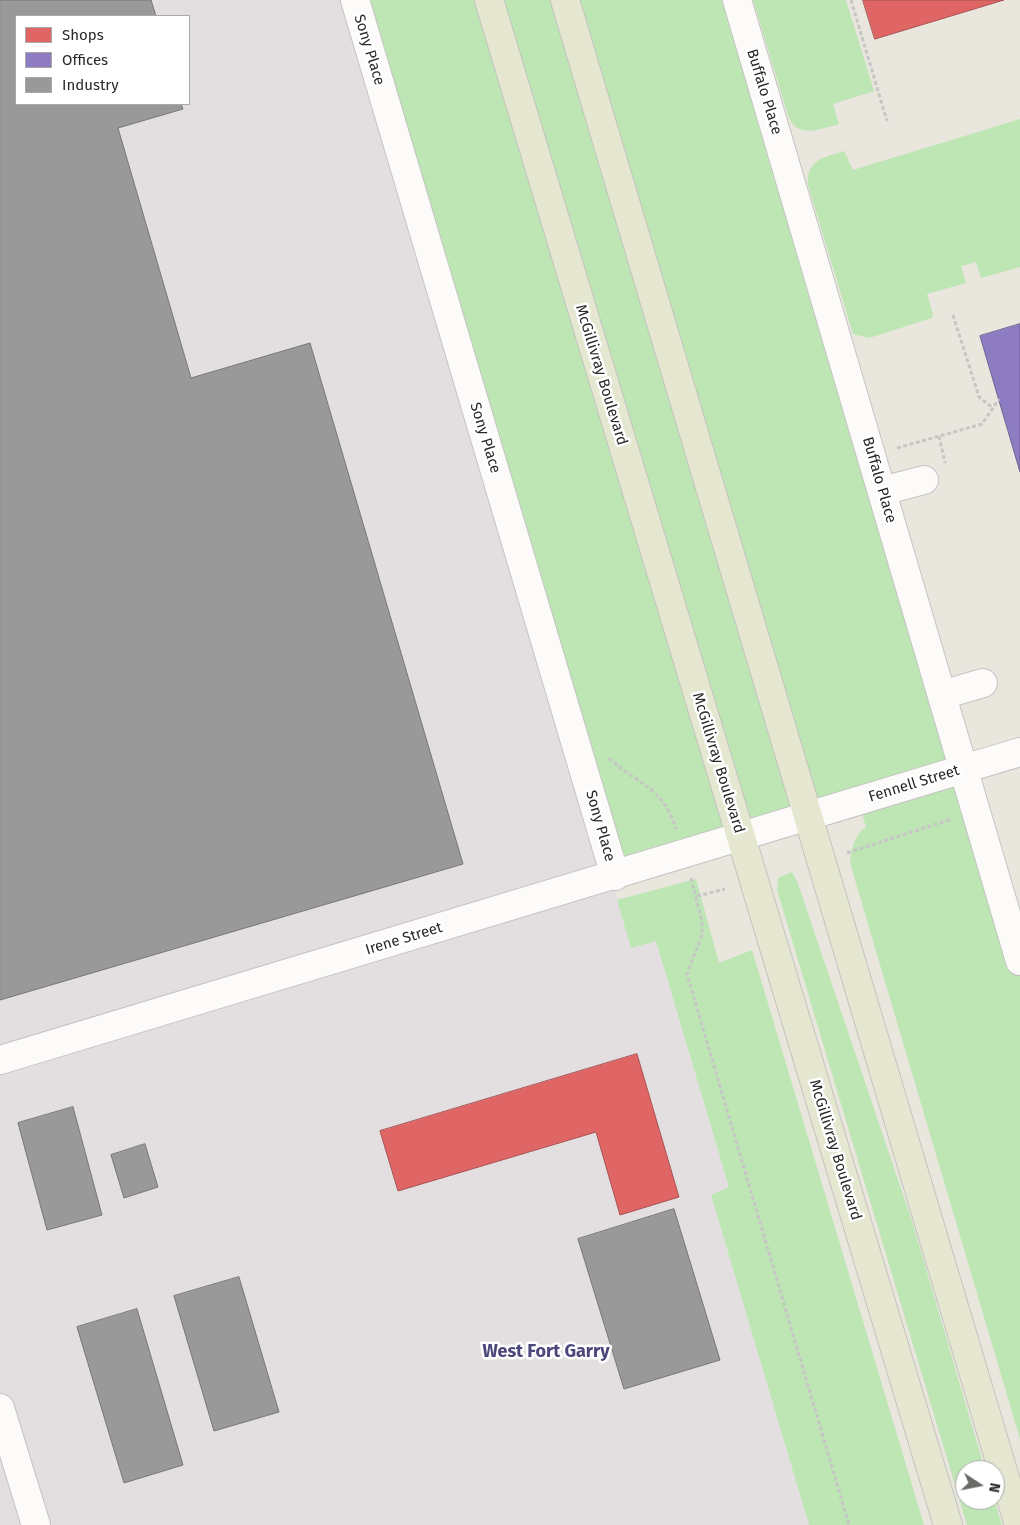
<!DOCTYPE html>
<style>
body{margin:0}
#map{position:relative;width:1020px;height:1525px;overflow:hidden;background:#e8e6dd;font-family:"Fira Sans",sans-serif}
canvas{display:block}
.legend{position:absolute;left:15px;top:15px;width:175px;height:90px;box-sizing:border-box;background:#fff;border:1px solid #a9a9a9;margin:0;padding:6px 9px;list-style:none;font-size:15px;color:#282828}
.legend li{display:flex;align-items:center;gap:10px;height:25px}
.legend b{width:25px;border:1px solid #a9a9a9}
.north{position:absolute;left:955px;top:1460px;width:50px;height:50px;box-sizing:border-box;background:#fff;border:1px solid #a9a9a9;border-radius:50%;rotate:101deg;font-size:14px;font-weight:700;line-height:20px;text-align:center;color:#282828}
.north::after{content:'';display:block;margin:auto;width:18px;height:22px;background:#6b6a67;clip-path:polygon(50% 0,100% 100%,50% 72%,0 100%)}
</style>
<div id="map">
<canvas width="1020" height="1525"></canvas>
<ul class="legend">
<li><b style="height:14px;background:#e06666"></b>Shops</li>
<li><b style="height:14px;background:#8e7cc3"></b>Offices</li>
<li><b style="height:14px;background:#999"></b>Industry</li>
</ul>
<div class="north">N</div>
</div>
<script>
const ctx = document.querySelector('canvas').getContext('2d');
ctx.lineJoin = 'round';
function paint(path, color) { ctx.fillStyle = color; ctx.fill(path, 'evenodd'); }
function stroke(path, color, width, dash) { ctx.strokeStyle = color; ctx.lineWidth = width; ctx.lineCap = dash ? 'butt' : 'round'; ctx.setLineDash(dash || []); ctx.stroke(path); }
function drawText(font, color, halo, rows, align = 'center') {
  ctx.font = font + ' "Fira Sans",sans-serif'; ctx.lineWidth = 5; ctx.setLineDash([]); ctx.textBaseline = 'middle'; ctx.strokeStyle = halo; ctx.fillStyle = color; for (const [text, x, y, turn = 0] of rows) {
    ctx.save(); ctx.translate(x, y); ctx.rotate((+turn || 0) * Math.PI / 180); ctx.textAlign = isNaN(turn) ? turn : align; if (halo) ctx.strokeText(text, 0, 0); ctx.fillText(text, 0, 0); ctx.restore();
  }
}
paint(new Path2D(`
 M 0,0 L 355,0 L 565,707 L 631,948 L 656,941 L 729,1187 L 711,1195 L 809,1525 L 0,1525 ZM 16,16 L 189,16 L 189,104 L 16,104 Z`), '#e3dfe0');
paint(new Path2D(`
 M 355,0 L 737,0 L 1020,961 L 1020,1439 L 850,863 C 852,848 853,837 866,827 L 858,801 L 615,876 Z
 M 753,0 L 846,0 L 874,91 L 833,104 L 839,124 C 820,129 796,140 788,115 Z
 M 1020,119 L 1020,267 L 981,278 L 976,262 L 961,266 L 966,283 L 927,294 L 933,314 L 932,318 L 869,338 L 853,334 L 808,185 C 806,159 824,158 844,151 L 853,170 Z
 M 792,872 L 797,881 L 912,1221 L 985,1470 L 965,1470 L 965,1500 L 994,1500 L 1002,1525 L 967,1525 L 777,890 L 778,878 Z
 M 696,879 L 719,963 L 752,950 L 924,1525 L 809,1525 L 711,1195 L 729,1187 L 656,941 L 631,948 L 617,900 Z`), '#bde6b4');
const shops = new Path2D(`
 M 863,0 L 1004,0 L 875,39 Z
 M 637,1054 L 679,1197 L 620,1215 L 596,1132 L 398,1191 L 380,1131 Z`);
paint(shops, '#e06666');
stroke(shops, '#a95353', 1);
const offices = new Path2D(`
 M 1020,324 L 1020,472 L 980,336 Z`);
paint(offices, '#8e7cc3');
stroke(offices, '#6f6394', 1);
const industry = new Path2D(`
 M 0,0 L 151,0 L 156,16 L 16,16 L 16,104 L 181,104 L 183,109 L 118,128 L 191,378 L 310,343 L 463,864 L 0,1000 Z
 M 73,1107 L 102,1215 L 47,1230 L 18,1123 Z
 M 145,1144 L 158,1187 L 124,1198 L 111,1155 Z
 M 674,1209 L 720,1360 L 624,1389 L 578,1239 Z
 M 239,1277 L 279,1412 L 214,1431 L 174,1296 Z
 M 137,1309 L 183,1465 L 124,1483 L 77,1327 Z`);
paint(industry, '#999');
stroke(industry, '#777', 1);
const minor = new Path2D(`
 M 355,0 L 615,876
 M 737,0 L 1020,961
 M 882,491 L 924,480
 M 942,695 L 983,683
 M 0,1060 L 1020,752
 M 0,1408 L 36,1525`);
const major = new Path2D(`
 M 489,0 L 948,1525
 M 565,0 L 1019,1525`);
stroke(minor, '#c5c4c3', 30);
stroke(major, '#c4c3c0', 30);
stroke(new Path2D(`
 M 851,0 L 887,121
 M 953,315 L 979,397 L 993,408
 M 939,436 L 945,463
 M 897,448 L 982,424 L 999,399
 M 609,758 C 639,786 662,785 676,829
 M 847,853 L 952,819
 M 691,878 L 702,922 L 702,935 L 687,974 L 849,1525
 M 697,896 L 725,889`), '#c6c6c5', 3, [4, 2.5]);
stroke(minor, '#fcfbfa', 28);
stroke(major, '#e6e7d1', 28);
drawText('15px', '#282828', '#fff', [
 ["Sony Place",369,50,73],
 ["Buffalo Place",764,92,73],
 ["McGillivray Boulevard",601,375,73],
 ["Sony Place",485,438,73],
 ["Buffalo Place",879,480,74],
 ["McGillivray Boulevard",718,763,73],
 ["Fennell Street",914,784,-17],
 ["Sony Place",600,826,74],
 ["Irene Street",404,939,-17],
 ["McGillivray Boulevard",835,1150,73]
]);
drawText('bold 18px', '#4b477b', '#fff', [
 ["West Fort Garry",546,1352]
]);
</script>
